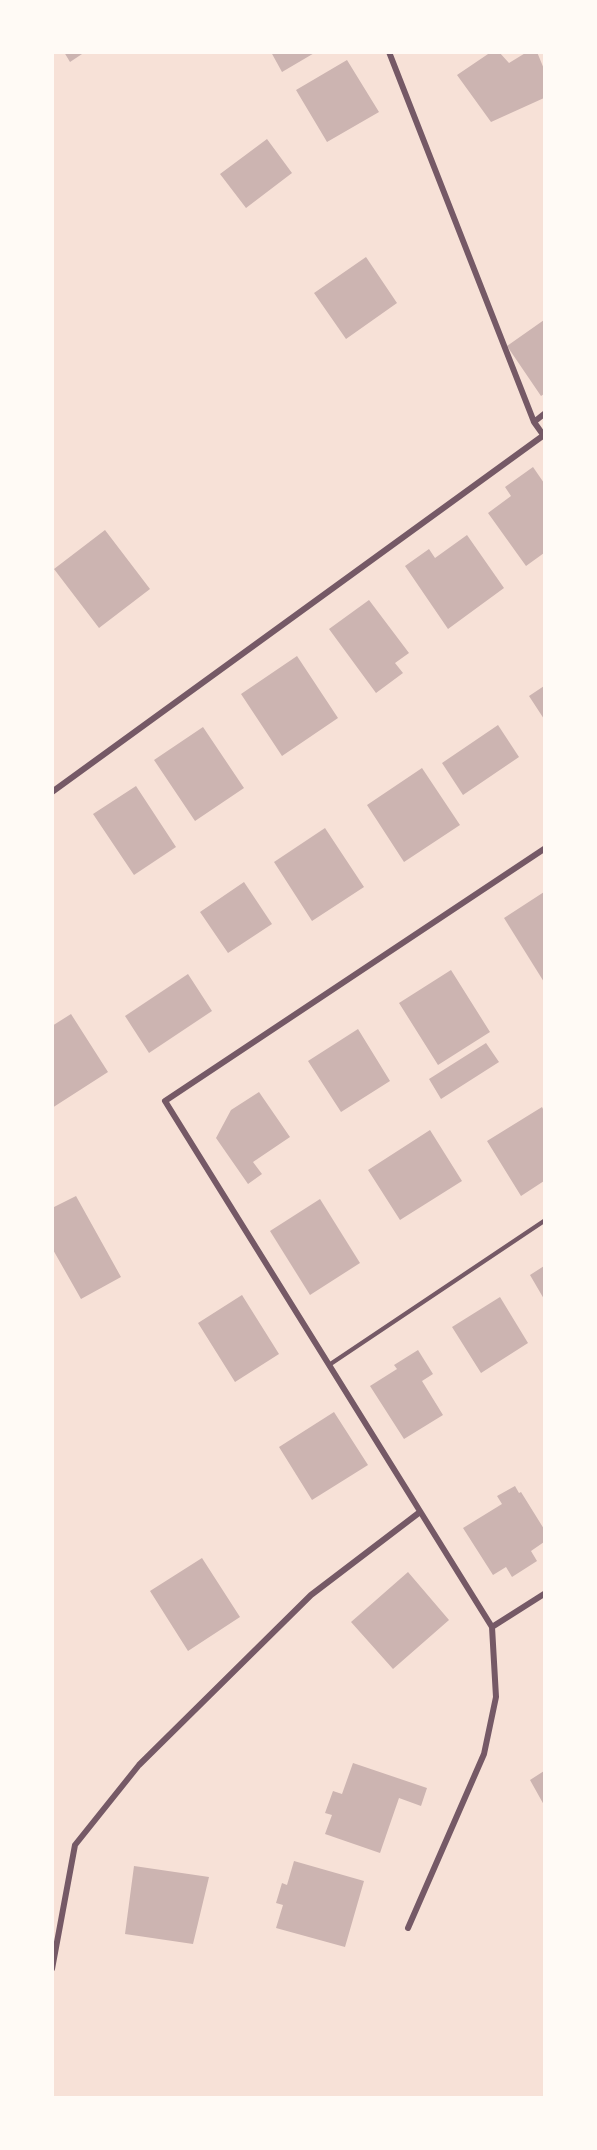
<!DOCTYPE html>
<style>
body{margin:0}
#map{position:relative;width:597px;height:2150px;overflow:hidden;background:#f7e1d7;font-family:Georgia,serif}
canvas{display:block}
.frame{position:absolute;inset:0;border:54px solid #fffaf5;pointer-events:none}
</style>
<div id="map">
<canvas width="597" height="2150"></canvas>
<div class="frame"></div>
</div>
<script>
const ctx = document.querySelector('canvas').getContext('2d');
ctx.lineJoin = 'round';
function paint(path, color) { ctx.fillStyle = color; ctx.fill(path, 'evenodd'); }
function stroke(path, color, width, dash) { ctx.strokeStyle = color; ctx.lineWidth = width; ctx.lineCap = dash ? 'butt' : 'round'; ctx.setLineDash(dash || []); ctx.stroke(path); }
paint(new Path2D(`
 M 64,52 L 85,52 L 70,62 Z
 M 271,52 L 316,52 L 282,72 Z
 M 491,52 L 499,52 L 509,63 L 527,52 L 537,52 L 544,69 L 544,98 L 491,122 L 457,75 Z
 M 347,60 L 379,112 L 327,142 L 296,90 Z
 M 267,139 L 292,173 L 246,208 L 220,174 Z
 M 366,257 L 397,303 L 346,339 L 314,293 Z
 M 544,320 L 544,394 L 541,396 L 507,346 Z
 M 533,467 L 544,483 L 544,553 L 526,566 L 488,513 L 511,496 L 505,487 Z
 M 105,530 L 150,589 L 99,628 L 54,569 Z
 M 467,535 L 504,588 L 448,629 L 405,566 L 429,549 L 435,558 Z
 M 369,600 L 409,653 L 395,663 L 403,673 L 376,693 L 329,629 Z
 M 297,656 L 338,718 L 282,756 L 241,694 Z
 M 544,686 L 544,719 L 529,696 Z
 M 498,725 L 519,757 L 463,795 L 442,763 Z
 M 203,727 L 244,788 L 195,821 L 154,760 Z
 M 422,768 L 460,825 L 404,862 L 367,805 Z
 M 136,786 L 176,847 L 134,875 L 93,814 Z
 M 325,828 L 364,887 L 312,921 L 274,862 Z
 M 244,882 L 272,924 L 228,953 L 200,912 Z
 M 544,892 L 544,982 L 504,918 Z
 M 451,970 L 490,1032 L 438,1065 L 399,1003 Z
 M 188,974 L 212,1011 L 149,1053 L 125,1016 Z
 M 71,1014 L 108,1072 L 52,1108 L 52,1026 Z
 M 358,1029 L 390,1081 L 341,1112 L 308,1061 Z
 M 486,1043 L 499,1062 L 441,1099 L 429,1079 Z
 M 259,1092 L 290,1137 L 253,1162 L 262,1174 L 248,1184 L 216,1138 L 231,1110 Z
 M 542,1107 L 544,1111 L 544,1181 L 521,1196 L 487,1141 Z
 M 430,1130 L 462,1181 L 400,1220 L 368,1170 Z
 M 76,1196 L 121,1277 L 81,1299 L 52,1248 L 52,1208 Z
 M 320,1199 L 360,1263 L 310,1295 L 270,1231 Z
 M 544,1266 L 544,1299 L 530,1275 Z
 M 242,1295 L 279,1354 L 235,1382 L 198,1323 Z
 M 500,1297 L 528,1343 L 481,1373 L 452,1327 Z
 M 418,1350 L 433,1374 L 422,1381 L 443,1415 L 404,1439 L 370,1386 L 397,1369 L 394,1365 Z
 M 334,1412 L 368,1465 L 312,1500 L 279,1447 Z
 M 515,1486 L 519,1493 L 521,1492 L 544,1529 L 544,1542 L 531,1551 L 537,1561 L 512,1577 L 506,1567 L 493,1575 L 463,1528 L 502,1504 L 497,1496 Z
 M 202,1558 L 240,1617 L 188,1651 L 150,1591 Z
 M 408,1572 L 449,1620 L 393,1669 L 351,1622 Z
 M 353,1763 L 427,1788 L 421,1806 L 399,1798 L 380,1853 L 325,1834 L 332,1815 L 325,1813 L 333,1791 L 342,1794 Z
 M 544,1771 L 544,1805 L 530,1780 Z
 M 294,1861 L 364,1881 L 345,1947 L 276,1928 L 283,1905 L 276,1903 L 282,1883 L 287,1885 Z
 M 134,1866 L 209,1877 L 193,1944 L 125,1934 Z`), '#ccb4b1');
stroke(new Path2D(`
 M 329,1365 L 544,1221`), '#755966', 4.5);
stroke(new Path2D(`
 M 389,52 L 534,422 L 544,436
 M 534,422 L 544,414
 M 52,792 L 544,435
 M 492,1627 L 544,1594
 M 408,1928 L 484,1754 L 496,1697 L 492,1627 L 165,1101 L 544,849
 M 52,1969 L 75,1845 L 139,1765 L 311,1595 L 420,1512`), '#755966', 6);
</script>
